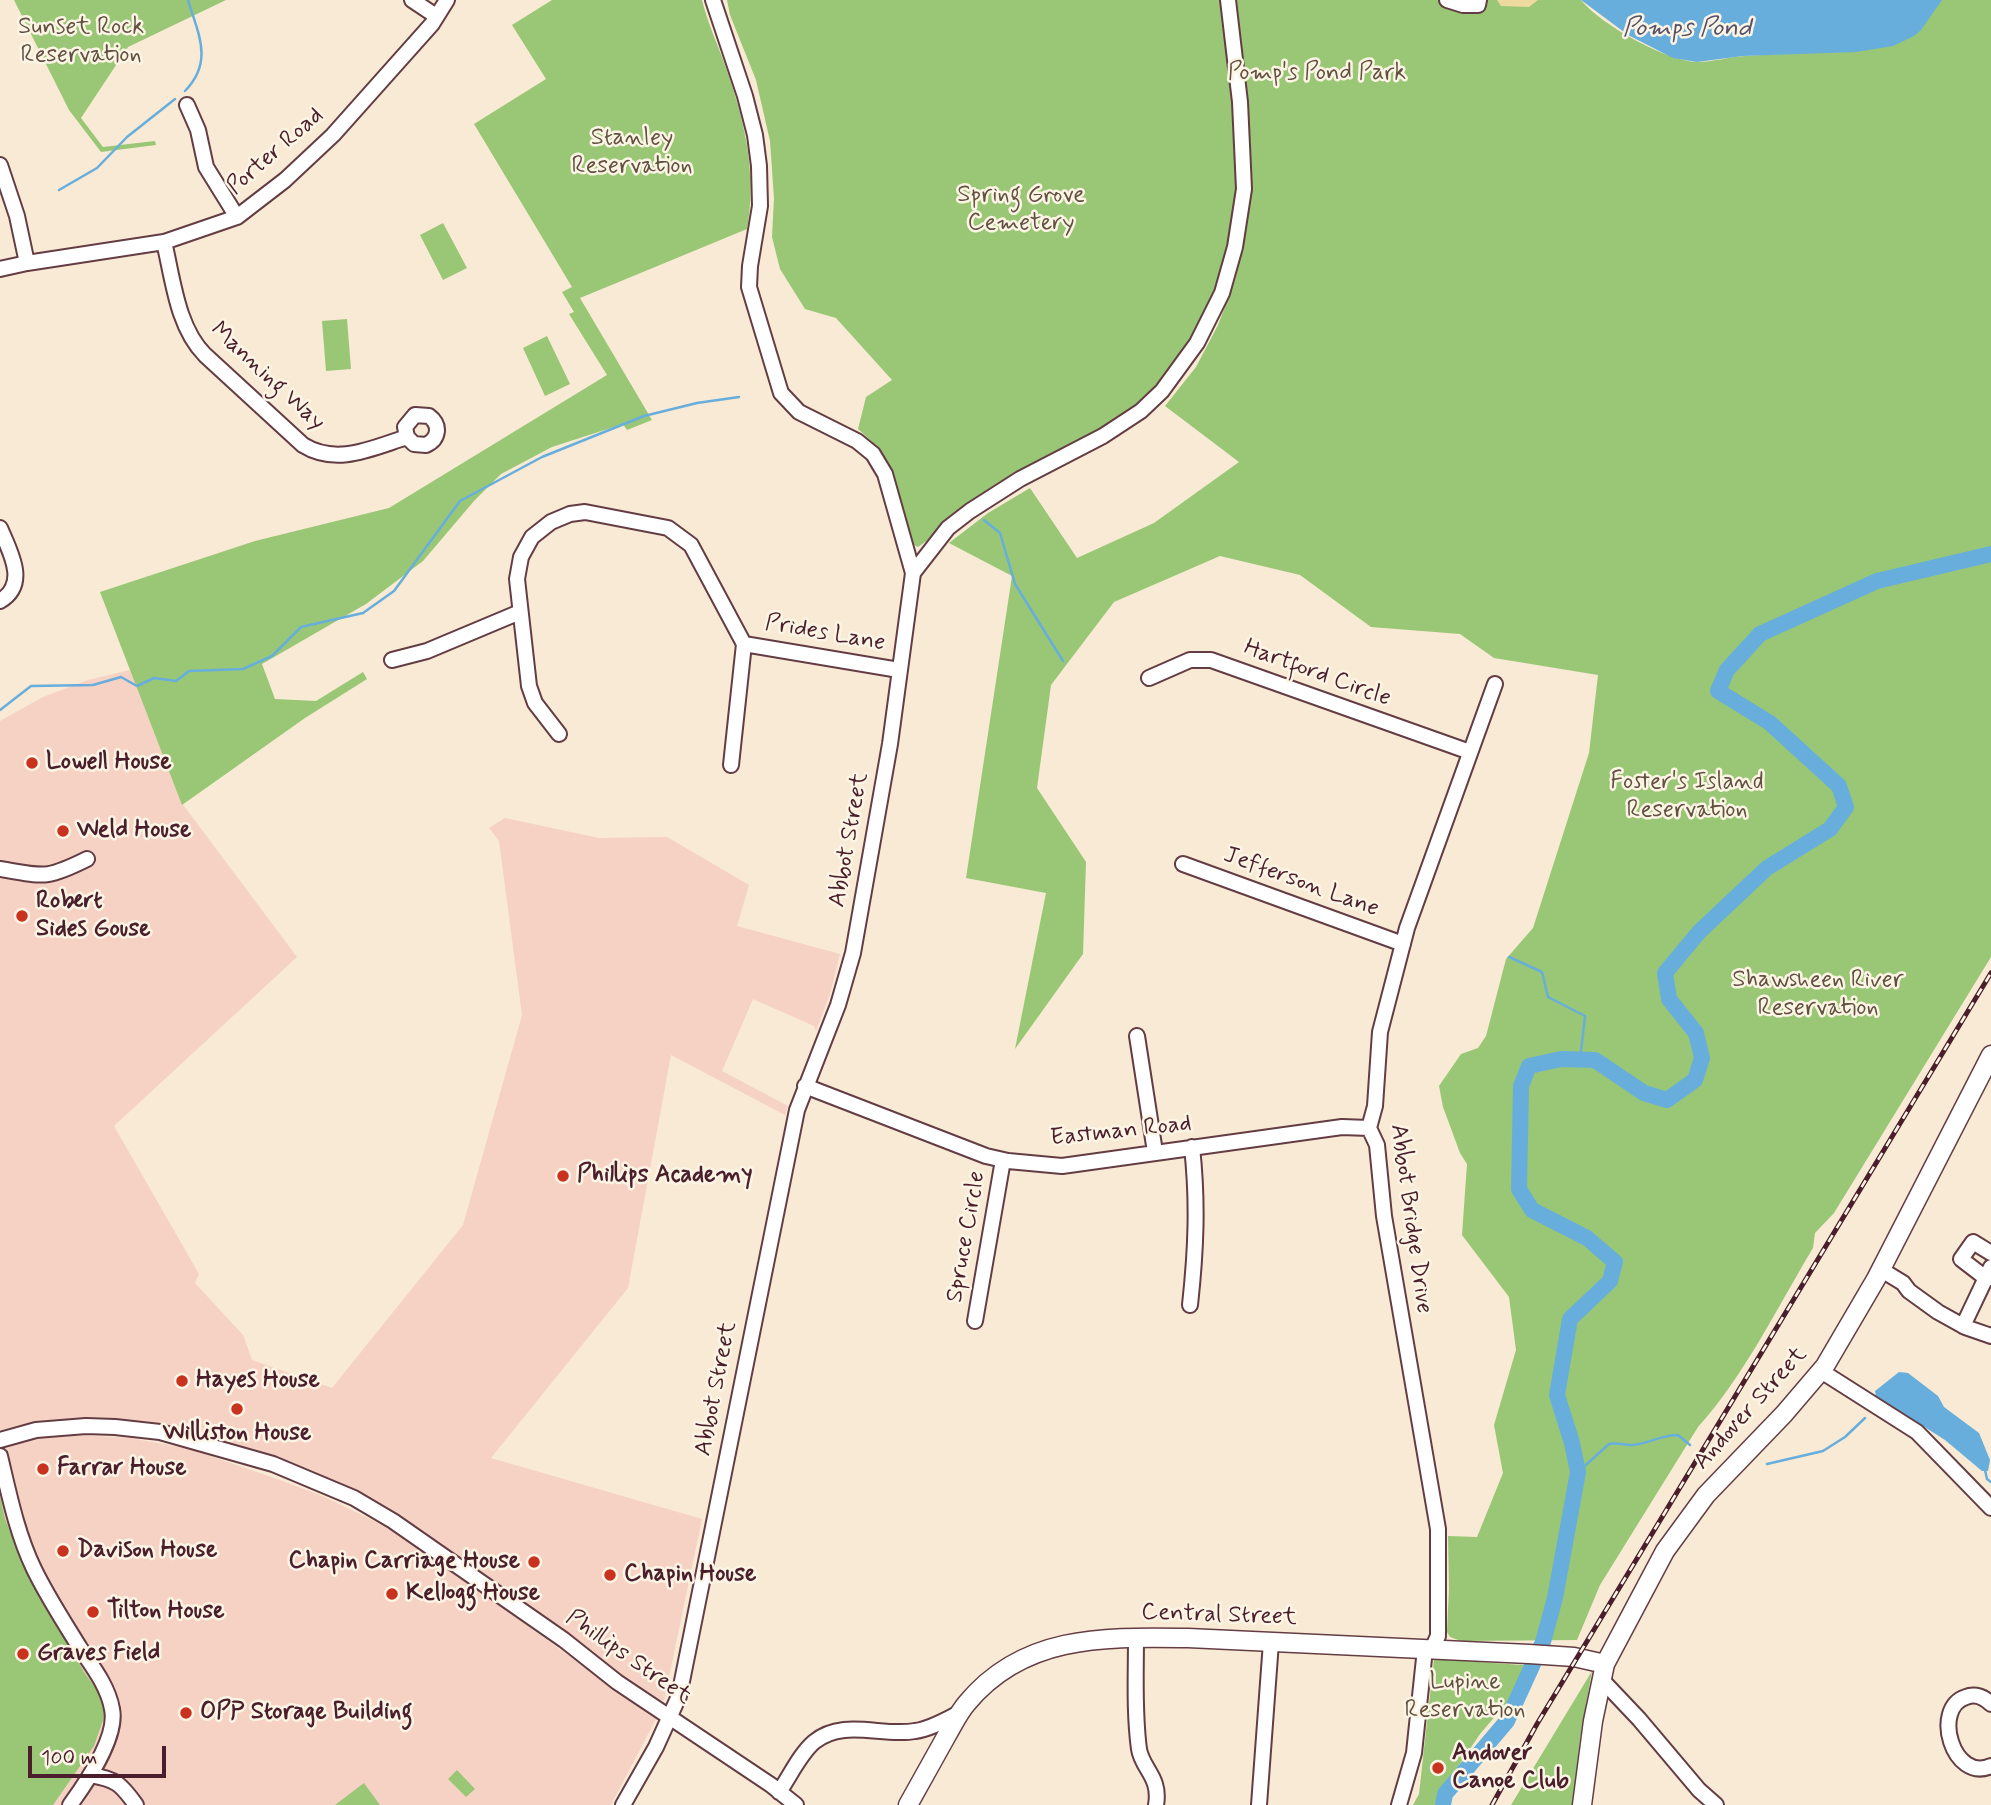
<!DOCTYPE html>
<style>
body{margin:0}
#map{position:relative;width:1991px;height:1805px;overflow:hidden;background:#f8ead4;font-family:Mynerve,sans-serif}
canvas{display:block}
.scale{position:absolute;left:28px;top:1746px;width:138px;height:32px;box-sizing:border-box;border:4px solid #4a1f2b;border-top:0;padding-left:9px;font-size:21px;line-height:24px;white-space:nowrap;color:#4a1f2b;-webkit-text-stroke:5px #fcf5e5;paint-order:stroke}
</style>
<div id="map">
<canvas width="1991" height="1805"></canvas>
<div class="scale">100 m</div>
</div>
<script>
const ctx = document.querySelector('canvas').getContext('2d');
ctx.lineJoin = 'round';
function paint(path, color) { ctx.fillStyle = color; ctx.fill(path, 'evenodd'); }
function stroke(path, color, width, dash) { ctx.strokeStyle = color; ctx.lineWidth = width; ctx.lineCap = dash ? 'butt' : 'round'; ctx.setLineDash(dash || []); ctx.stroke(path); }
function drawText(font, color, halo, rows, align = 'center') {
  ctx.font = font + ' Mynerve,sans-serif'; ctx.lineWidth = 5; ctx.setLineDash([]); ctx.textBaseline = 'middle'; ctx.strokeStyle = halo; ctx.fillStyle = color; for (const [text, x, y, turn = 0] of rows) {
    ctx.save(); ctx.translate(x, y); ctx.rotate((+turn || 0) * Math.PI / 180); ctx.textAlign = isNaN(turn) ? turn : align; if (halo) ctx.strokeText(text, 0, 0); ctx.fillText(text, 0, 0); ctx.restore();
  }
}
paint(new Path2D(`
 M 130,670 L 181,802 L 297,957 L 114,1126 L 199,1274 L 195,1283 L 243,1335 L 252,1360 L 332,1388 L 463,1225 L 522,1015 L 499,841 L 489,828 L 505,818 L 599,838 L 667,837 L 749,885 L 737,926 L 840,954 L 830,994 L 816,1031 L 814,1026 L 753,999 L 722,1071 L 788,1106 L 785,1115 L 671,1055 L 628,1288 L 491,1458 L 702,1519 L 664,1701 L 653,1697 L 622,1676 L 435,1541 L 373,1502 L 171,1430 L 0,1434 L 0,721 L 43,697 L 88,680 Z
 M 78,1435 L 130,1438 L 190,1449 L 277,1479 L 320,1495 L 385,1526 L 437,1560 L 656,1719 L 611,1805 L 0,1805 L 0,1449 L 31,1438 Z`), '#f6d2c4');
paint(new Path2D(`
 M 14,0 L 226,0 L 128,47 L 81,118 L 103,147 L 155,141 L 156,145 L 101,152 L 69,110 Z
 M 552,0 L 702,0 C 708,25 719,47 727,71 C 745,122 757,175 747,229 L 580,298 L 652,420 L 627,430 L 623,424 L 552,447 L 501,474 L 474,501 L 423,561 L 366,604 L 262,664 L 275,699 L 316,701 L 363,672 L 367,679 L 305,718 L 182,805 L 100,592 L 255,541 L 389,508 L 607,375 L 569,314 L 574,312 L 562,292 L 572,287 L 474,124 L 546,79 L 512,25 Z
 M 727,0 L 1221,0 C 1227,44 1235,88 1237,132 C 1243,231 1216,335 1140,402 C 1116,423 1085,435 1058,452 C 1011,482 964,515 918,547 L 912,544 C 904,517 900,482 885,458 C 878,446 868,438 858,429 L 866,397 L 892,380 L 836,318 L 805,309 L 780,269 L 772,237 L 774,198 L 770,141 L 756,80 L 730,15 Z
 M 1234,0 L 1581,0 C 1600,24 1666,61 1697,62 C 1713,62 1729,57 1745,56 C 1778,54 1812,52 1846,52 L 1855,0 L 1991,0 L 1991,957 L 1834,1213 L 1815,1233 L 1813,1248 C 1777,1308 1744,1376 1698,1427 L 1600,1585 L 1577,1640 L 1461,1641 L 1450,1637 L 1447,1632 L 1449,1589 L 1448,1536 L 1477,1537 L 1503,1473 L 1494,1425 L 1516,1350 L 1509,1297 L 1462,1235 L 1467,1164 L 1460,1153 L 1443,1107 L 1439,1086 L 1461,1054 L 1478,1048 L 1486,1036 L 1506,959 L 1533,928 L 1589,753 L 1598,675 L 1494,658 L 1460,634 L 1371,627 L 1300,575 L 1220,556 L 1114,602 L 1051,685 L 1037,788 L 1086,862 L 1083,954 L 1015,1049 L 1046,893 L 966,878 L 1012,576 L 949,543 L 988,513 L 1030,488 L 1077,558 L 1154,523 L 1239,462 L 1165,406 L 1196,367 L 1218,325 L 1235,280 L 1245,235 L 1246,103 Z
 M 443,223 L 467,268 L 443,280 L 420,235 Z
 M 347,319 L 351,369 L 326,371 L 322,321 Z
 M 547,336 L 570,384 L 545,396 L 523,348 Z
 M 0,1496 L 5,1519 L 27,1571 L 84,1672 L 102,1697 L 106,1712 L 94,1746 L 53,1805 L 0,1805 Z
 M 1434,1659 L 1538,1666 L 1480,1734 L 1439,1795 L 1438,1805 L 1413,1805 L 1419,1794 Z
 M 1592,1671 L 1580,1739 L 1573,1805 L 1511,1805 Z
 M 457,1770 L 475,1789 L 466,1797 L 448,1779 Z
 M 364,1783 L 380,1805 L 335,1805 Z`), '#99c775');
paint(new Path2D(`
 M 1497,0 L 1538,0 L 1529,7 L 1501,6 Z`), '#eeda9e');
paint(new Path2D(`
 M 1581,0 L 1942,0 L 1921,30 L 1914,36 L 1893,46 L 1856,52 L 1743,56 L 1697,62 L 1673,58 L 1628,35 Z
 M 1899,1372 L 1908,1373 L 1938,1396 L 1944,1407 L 1979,1433 L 1990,1460 L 1988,1471 L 1982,1471 L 1945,1440 L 1876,1396 L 1875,1391 Z`), '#67aedd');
stroke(new Path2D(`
 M 185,91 C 214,61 198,34 188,0
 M 59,190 L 97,168 L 127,137 L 175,99
 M 984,520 L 1000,533 L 1015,584 L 1063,661
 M 0,710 L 31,686 L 93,685 L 121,677 L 137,686 L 154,678 L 176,681 L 189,671 L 243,669 L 272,656 L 301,627 L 363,613 L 394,591 L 460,501 L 542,457 L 644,416 L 697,403 L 739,397
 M 1509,957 L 1542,972 L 1548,997 L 1585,1016 L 1580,1060
 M 1767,1464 L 1823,1451 L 1845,1437 L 1865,1418
 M 1985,1470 L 1987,1479 L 1991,1482
 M 1578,1472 L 1609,1444 C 1618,1442 1624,1445 1632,1445 C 1648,1444 1661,1435 1678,1435 L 1690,1445`), '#67aedd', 2.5);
stroke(new Path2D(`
 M 1443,1805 L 1445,1794 L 1507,1721 L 1543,1642 L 1555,1598 L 1578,1472 L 1572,1443 L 1557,1395 L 1570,1319 L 1610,1281 L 1615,1262 L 1587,1238 L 1532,1210 L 1519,1189 L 1521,1086 L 1529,1066 L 1561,1059 L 1595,1060 L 1644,1093 L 1667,1100 L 1695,1080 L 1702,1058 L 1696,1033 L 1669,999 L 1665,973 L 1699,932 L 1767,868 L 1830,829 L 1846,807 L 1839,786 L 1770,723 L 1718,691 L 1727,670 L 1760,634 L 1877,581 L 1991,554`), '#67aedd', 16);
const minor = new Path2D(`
 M 412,0 L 436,16
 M 713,0 L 745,96 L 755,135 L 759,166 L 760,206 L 750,266 L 749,287 L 781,393 L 799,412 L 857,441 L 873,454 L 885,474 L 913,573
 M 1447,0 L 1463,5 L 1478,5 L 1479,0
 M 187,105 L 198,130 L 206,167 L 237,217
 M 0,165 L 17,216 L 27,263
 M 164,242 C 173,279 177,327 205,355 L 303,445 C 337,466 372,448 407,437 L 414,444 L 426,445 C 439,439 441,425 429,416 L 415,415 L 405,427 L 407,437
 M 0,269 L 27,263 L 164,242 L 237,217 L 285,180 L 333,135 L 432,24 L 447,0
 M 0,528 C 10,552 29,584 0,601
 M 744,644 L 899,670
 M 392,660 L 427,651 L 520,612
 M 1149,678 L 1190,660 L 1211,660 L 1470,752
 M 559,734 L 535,703 L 529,686 L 517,579 L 521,557 L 532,537 L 551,522 L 570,514 L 585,512 L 668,528 L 691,545 L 744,644 L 731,765
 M 1183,864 L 1403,944
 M 0,869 C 44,876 45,880 87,859
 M 1137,1036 L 1155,1152
 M 805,1086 L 986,1156 L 1008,1161 L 1062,1166 L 1342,1127 L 1369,1128
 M 1880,1269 L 1903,1283 L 1909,1291 L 1938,1312 L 1965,1327 L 1991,1336
 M 1987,1279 L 1961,1259 L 1973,1242 L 1991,1253
 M 1190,1305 C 1196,1250 1198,1202 1192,1147
 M 975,1321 L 1003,1160
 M 1963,1326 L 1991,1267
 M 1821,1371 L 1917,1432 L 1991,1508
 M 0,1440 L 36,1430 L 86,1426 L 115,1427 L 160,1432 L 273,1464 L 354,1498 L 393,1521 L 564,1640 L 617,1682 L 771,1785 L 796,1805
 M 0,1456 C 9,1494 17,1534 34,1569 C 47,1596 64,1622 80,1648 C 92,1666 108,1686 112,1709 C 118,1737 86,1783 70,1805
 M 1136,1638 C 1136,1674 1134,1712 1139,1749 C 1142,1769 1161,1777 1156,1805
 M 1432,1649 L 1438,1636 L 1438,1529 L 1384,1216 L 1377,1145 L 1369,1128 L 1375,1106 L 1380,1032 L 1407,928 L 1495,684
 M 1602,1680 L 1639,1719 L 1699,1790 L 1716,1805
 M 1991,1704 C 1984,1697 1975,1693 1966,1697 C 1931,1708 1953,1783 1991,1766
 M 90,1775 C 116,1779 121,1784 136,1805
 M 779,1792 C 790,1776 800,1754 814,1742 C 843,1718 882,1737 915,1731 C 931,1729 947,1719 961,1712
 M 623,1805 L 656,1747 L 679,1696 L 797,1110 L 838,1005 L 853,953 L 890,744 L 913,573 L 948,528 L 970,511 L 1020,479 L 1103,436 L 1141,411 L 1162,391 L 1197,343 L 1222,293 L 1235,247 L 1244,189 L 1240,102 L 1228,0
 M 1259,1805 L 1271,1642
 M 1399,1805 L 1414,1753 L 1425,1649`);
const major = new Path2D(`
 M 908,1805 C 921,1782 934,1758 947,1735 C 953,1725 959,1712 967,1703 C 1024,1634 1105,1637 1188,1638 L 1529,1654 L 1574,1657 L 1605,1664
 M 1582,1805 L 1593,1721 L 1605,1664 L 1665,1551 L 1706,1495 L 1784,1414 L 1825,1366 L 1876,1279 L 1991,1055`);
stroke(minor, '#643d44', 18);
stroke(major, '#643d44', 21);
stroke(minor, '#fff', 14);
stroke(major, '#fff', 18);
const rail = new Path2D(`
 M 1492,1805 L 1537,1724 L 1991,973`);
stroke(rail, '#4a1f2b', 5);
stroke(rail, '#fcf5e5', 2.5, [8]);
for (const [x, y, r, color] of [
 [32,763,7,"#c8321e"],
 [63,831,7,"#c8321e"],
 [22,916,7,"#c8321e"],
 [563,1176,7,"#c8321e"],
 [182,1381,7,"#c8321e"],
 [237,1409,7,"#c8321e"],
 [43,1469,7,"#c8321e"],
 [63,1551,7,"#c8321e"],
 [534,1562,7,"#c8321e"],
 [610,1575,7,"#c8321e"],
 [392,1594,7,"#c8321e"],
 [93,1612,7,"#c8321e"],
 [23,1654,7,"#c8321e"],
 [186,1713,7,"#c8321e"],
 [1438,1768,7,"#c8321e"]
]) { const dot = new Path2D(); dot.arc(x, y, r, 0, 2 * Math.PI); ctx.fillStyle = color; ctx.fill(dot); stroke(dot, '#fcf5e5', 2.5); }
drawText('24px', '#625141', '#fcf5e5', [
 ["Sunset Rock",81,28],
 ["Reservation",81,56],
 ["Pomp's Pond Park",1317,74],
 ["Stanley",632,139],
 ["Reservation",632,167],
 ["Spring Grove",1021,196],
 ["Cemetery",1021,224],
 ["Foster's Island",1687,783],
 ["Reservation",1687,811],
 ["Shawsheen River",1818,981],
 ["Reservation",1818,1009],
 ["Lupine",1465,1683],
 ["Reservation",1465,1711]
]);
drawText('24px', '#4a1f2b', '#fcf5e5', [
 ["Porter Road",276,152,-41],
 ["Manning Way",267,377,43],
 ["Prides Lane",825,634,10],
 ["Hartford Circle",1317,674,20],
 ["Abbot Street",850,840,-80],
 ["Jefferson Lane",1301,883,20],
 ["Eastman Road",1121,1132,-6],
 ["Abbot Bridge Drive",1410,1219,82],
 ["Spruce Circle",967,1237,-80],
 ["Abbot Street",717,1389,-79],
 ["Andover Street",1751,1409,-48],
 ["Central Street",1219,1616,2],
 ["Phillips Street",628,1658,35]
]);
drawText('bold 24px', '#4a1f2b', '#fcf5e5', [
 ["Lowell House",46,763],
 ["Weld House",77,831],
 ["Robert",36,902],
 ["Sides Gouse",36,930],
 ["Phillips Academy",577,1176],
 ["Hayes House",196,1381],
 ["Williston House",237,1434,"center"],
 ["Farrar House",57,1469],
 ["Davison House",77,1551],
 ["Chapin Carriage House",520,1562,"right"],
 ["Chapin House",624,1575],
 ["Kellogg House",406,1594],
 ["Tilton House",107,1612],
 ["Graves Field",37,1654],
 ["OPP Storage Building",200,1713],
 ["Andover",1452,1754],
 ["Canoe Club",1452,1782]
], 'left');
drawText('italic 26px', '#545169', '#fcf5e5', [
 ["Pomps Pond",1687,30]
]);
</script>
